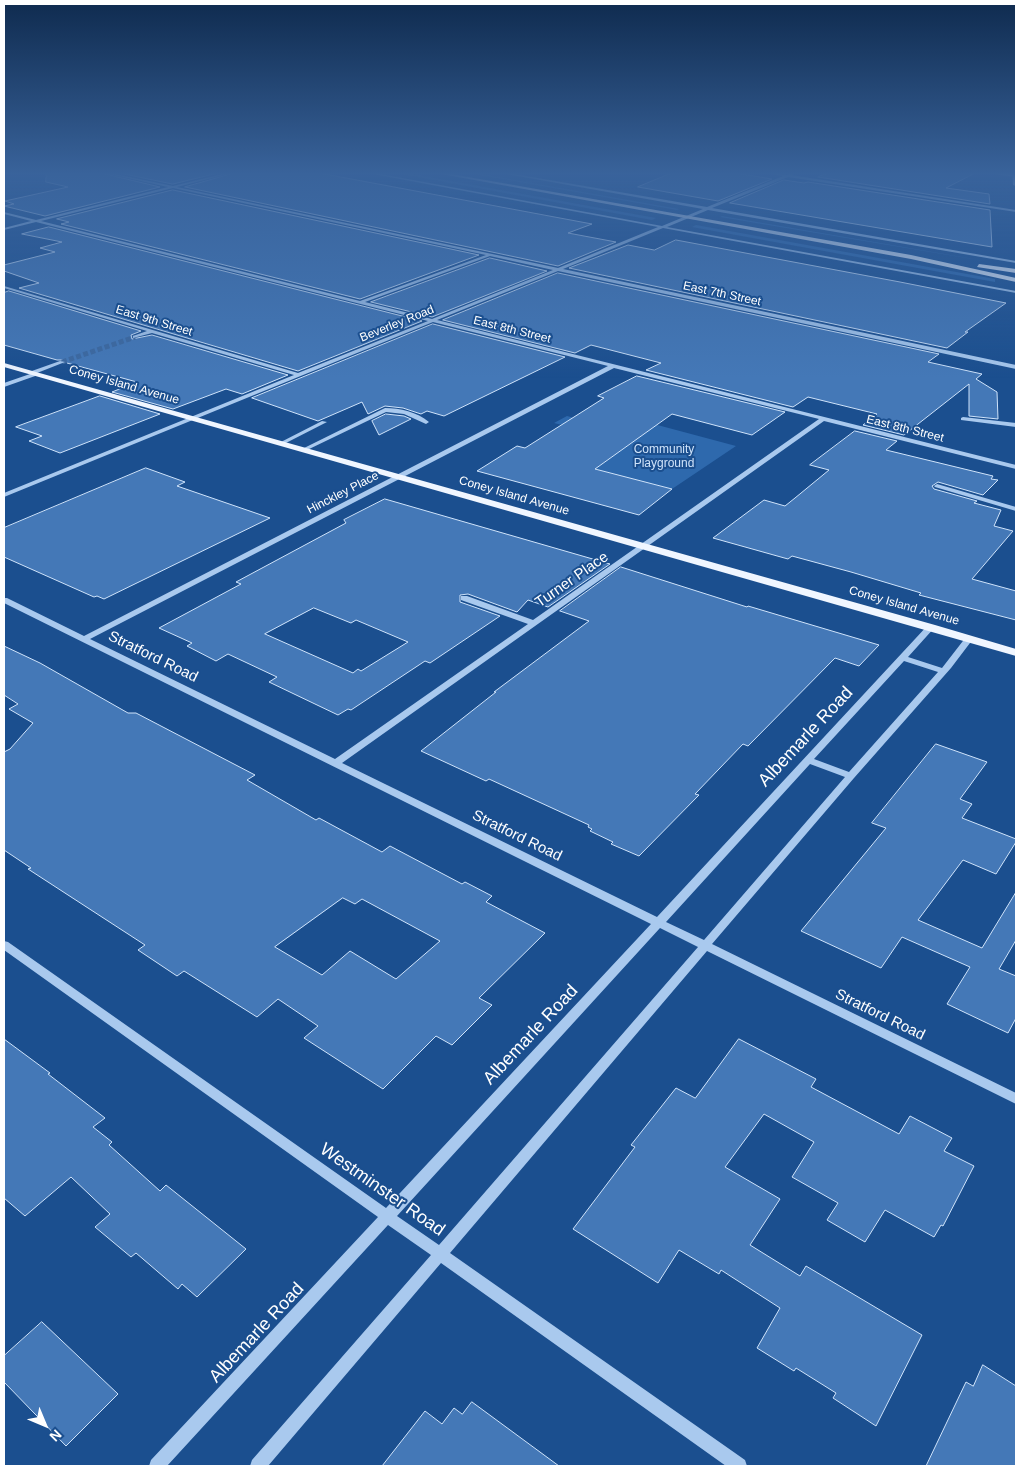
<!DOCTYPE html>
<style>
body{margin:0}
#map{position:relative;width:1020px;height:1470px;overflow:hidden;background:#1b4f8f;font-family:Arial,sans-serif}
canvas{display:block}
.frame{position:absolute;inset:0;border:5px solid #fff;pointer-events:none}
.north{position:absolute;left:20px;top:1400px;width:50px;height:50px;-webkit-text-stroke:4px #1b4f8f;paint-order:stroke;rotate:135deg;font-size:14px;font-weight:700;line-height:20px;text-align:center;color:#fff}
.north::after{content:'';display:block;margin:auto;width:18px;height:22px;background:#fff;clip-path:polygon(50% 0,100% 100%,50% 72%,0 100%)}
</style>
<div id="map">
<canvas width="1020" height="1470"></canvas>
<div class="frame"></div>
<div class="north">N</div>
</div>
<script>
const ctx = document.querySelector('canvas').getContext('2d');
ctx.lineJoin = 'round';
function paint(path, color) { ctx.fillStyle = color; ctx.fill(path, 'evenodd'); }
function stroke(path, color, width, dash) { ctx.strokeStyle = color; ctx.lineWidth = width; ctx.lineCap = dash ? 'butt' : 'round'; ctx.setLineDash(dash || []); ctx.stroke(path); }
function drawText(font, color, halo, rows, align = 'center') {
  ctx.font = font + ' Arial,sans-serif'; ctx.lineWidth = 4; ctx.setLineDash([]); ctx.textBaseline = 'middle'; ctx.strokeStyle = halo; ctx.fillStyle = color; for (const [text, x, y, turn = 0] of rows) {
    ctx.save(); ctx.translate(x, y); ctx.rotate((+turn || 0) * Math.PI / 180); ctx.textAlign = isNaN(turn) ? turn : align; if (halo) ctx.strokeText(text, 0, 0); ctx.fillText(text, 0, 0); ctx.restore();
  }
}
paint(new Path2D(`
 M 390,172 L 401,172 L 656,218 L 652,220 Z
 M 463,172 L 470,172 L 679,209 L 677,210 Z
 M 722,216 L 991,262 L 720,217 Z
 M 696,225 L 995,279 L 995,282 L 692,227 Z
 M 620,415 L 736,446 L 672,489 L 595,469 L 632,442 L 554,423 L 567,416 L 578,419 Z`), '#2e69ad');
const building = new Path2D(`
 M 47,172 L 97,172 L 160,187 L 45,216 L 4,206 L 14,204 L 5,201 L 68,187 L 46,182 Z
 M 115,172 L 222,172 L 173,184 Z
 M 238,172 L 314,172 L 592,224 L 568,233 L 616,242 L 558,266 L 185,187 Z
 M 674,172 L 729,172 L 772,179 L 718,201 L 638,187 Z
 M 831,172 L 977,172 L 946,188 L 989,194 L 990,204 L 818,177 Z
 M 784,180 L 804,183 L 808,182 L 990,210 L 992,247 L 730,203 Z
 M 173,190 L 479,255 L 360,299 L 61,224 L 69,222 L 57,219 Z
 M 49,227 L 422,321 L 298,371 L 19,288 L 39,283 L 4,271 L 4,265 L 55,252 L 40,248 L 62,242 L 22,234 Z
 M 676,240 L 900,282 L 1006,303 L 965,332 L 968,332 L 947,348 L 569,268 L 628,245 L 654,250 Z
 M 490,258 L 547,271 L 432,317 L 371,302 Z
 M 558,273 L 939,354 L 928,362 L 982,374 L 976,379 L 997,392 L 998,419 L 969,416 L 969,384 L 904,435 L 863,425 L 877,414 L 808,397 L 793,407 L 646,370 L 661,363 L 591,345 L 575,353 L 443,320 Z
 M 9,291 L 141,331 L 131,335 L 132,339 L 152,335 L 288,375 L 242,394 L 226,389 L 173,409 L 112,392 L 137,382 L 67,363 L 65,360 L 57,360 L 4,345 L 4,293 Z
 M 433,324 L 565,357 L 444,416 L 427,411 L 421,414 L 403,408 L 385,406 L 368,414 L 362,402 L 318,421 L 252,398 Z
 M 637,376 L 785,412 L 752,435 L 672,414 L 595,469 L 672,489 L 639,515 L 477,471 L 517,446 L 525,448 L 604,398 L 598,396 Z
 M 100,396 L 160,414 L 60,453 L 29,441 L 42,436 L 16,427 Z
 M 386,414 L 404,416 L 411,419 L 379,435 L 372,421 Z
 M 855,431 L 897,441 L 886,450 L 993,476 L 991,479 L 998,480 L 983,495 L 938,482 L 932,486 L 934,489 L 977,501 L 974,503 L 1001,510 L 994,526 L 1013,531 L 972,579 L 1016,591 L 1016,620 L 919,595 L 921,593 L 851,572 L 792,556 L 788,559 L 713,538 L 764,500 L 785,506 L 795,498 L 829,470 L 810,465 Z
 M 146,468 L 185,482 L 177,486 L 270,518 L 104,599 L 97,596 L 94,597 L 4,557 L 4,528 Z
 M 385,499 L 610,564 L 548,607 L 528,600 L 517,612 L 468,594 L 460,595 L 460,602 L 500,616 L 430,663 L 425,661 L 351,710 L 348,709 L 338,715 L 269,682 L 277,677 L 228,654 L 216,661 L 187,646 L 192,643 L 159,628 L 241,584 L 236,582 L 346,523 L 344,520 ZM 314,608 L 351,623 L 356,620 L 408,642 L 361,671 L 358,669 L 353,673 L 265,634 Z
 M 621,567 L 747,607 L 748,606 L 879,645 L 859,666 L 835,658 L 748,746 L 743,744 L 695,794 L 699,795 L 639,856 L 611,844 L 613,842 L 590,831 L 592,829 L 588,827 L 589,825 L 489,779 L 486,781 L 421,751 L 496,692 L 494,692 L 589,621 L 560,611 Z
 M 4,646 L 40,663 L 128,713 L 136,713 L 255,775 L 247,780 L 316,820 L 319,818 L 382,852 L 390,846 L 462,884 L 465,882 L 492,896 L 486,902 L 545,933 L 479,998 L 492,1005 L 452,1045 L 436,1036 L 383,1089 L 304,1038 L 318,1026 L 278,999 L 257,1017 L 184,971 L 177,976 L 138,950 L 145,945 L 28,869 L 31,868 L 4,850 L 4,752 L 10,749 L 33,723 L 9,709 L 18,704 L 4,695 ZM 343,898 L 355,904 L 362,899 L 440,941 L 396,979 L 350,951 L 322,975 L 275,947 Z
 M 936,744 L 987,762 L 960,799 L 972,804 L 962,818 L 1016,839 L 1016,842 L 996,874 L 963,860 L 918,920 L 982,948 L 1016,892 L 1016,940 L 999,969 L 1016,976 L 1016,1018 L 1008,1033 L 947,1004 L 970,967 L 902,937 L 881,968 L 801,931 L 886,828 L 872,823 Z
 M 4,1039 L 50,1073 L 48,1074 L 105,1118 L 93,1127 L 112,1142 L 109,1145 L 160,1191 L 166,1185 L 246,1249 L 197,1297 L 182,1284 L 178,1289 L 136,1253 L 131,1257 L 95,1227 L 110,1214 L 71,1177 L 25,1216 L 4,1198 Z
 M 739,1039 L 816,1079 L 811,1087 L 899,1134 L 910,1116 L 952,1138 L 944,1151 L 974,1166 L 943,1226 L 941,1225 L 934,1237 L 885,1210 L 865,1242 L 827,1220 L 838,1203 L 792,1177 L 814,1142 L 764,1114 L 725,1167 L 780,1199 L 750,1245 L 800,1276 L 806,1266 L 922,1335 L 876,1426 L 833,1398 L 836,1393 L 796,1368 L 794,1371 L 757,1348 L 780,1308 L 721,1270 L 719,1274 L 679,1250 L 658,1283 L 573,1229 L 635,1147 L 631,1145 L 676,1088 L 695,1098 Z
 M 42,1322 L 118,1394 L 66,1446 L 4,1382 L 4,1356 Z
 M 983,1365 L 1016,1386 L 1016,1466 L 926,1466 L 966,1382 L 973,1386 Z
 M 472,1402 L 559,1466 L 382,1466 L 425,1411 L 442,1424 L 454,1408 L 462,1414 Z`);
paint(building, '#4478b7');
stroke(building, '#cfe3fa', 1);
stroke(new Path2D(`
 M 62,362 L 135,337`), '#3d69a0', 5, [5, 2.5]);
paint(new Path2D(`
 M 99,172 L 106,172 L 173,186 L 230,172 L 236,172 L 177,187 L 558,268 L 658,227 L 362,172 L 370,172 L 662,226 L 703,209 L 495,172 L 503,172 L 707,207 L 783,176 L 760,172 L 787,175 L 794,172 L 799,172 L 791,175 L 1016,210 L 1016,212 L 788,177 L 712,208 L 1016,261 L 1016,263 L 708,210 L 667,227 L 1016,291 L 1016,293 L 663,228 L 563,269 L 1016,365 L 1016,369 L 558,271 L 437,320 L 1016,465 L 1016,469 L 824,421 L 342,763 L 657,917 L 928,625 L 931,625 L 935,627 L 908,657 L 942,668 L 966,637 L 972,637 L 973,639 L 951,668 L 854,778 L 712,944 L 1016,1093 L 1016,1104 L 707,951 L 450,1253 L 745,1460 L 747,1466 L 726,1466 L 441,1263 L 268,1466 L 250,1466 L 252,1460 L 431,1255 L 388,1225 L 167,1466 L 149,1466 L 151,1460 L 378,1217 L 4,950 L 4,941 L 8,942 L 386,1208 L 651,924 L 4,603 L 4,598 L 7,598 L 84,636 L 608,366 L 433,322 L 4,497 L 4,493 L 294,375 L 152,333 L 133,338 L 133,336 L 147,331 L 4,288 L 4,286 L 298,373 L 428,321 L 36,222 L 4,230 L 4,228 L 31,221 L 4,214 L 4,212 L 36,220 L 168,187 ZM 173,188 L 486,255 L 360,301 L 41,221 ZM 490,256 L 553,270 L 432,319 L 365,302 ZM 614,368 L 819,419 L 533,620 L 467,596 L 461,596 L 461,600 L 528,624 L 335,759 L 90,639 ZM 904,661 L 938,672 L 849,772 L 814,759 ZM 810,764 L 845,777 L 704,940 L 666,922 ZM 660,928 L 698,947 L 439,1245 L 397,1216 Z
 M 984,172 L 1016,175 L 1016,177 L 986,173 Z
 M 60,361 L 65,362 L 37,373 L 39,374 L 38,375 L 4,387 L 4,383 L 30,374 L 29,372 Z
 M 385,408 C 400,408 417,412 429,422 L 426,424 L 404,414 L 386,412 L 305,451 L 300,450 Z
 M 963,417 L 1016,423 L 1016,427 L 961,420 L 961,418 Z
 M 322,421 L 327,422 L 282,445 L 277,444 Z
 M 937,484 L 1016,507 L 1016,511 L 935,487 L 934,486 Z`), '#a9c9ee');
paint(new Path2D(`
 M 430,172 L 440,172 L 911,255 L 1016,278 L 1016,282 L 911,259 Z
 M 1012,172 L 1016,172 L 1016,186 L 1013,185 Z
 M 979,264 L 1016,269 L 1016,273 L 977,267 Z
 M 4,363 L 935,625 L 1016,649 L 1016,656 L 4,367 Z`), '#f0f6ff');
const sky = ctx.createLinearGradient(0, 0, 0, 378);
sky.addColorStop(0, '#0f2b4f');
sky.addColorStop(0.46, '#39639b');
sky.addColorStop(1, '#39639b00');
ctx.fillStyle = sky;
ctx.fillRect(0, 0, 1020, 378);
drawText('12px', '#fff', '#1b4f8f', [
 ["East 7th Street",722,294,12],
 ["East 9th Street",154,321,17],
 ["Beverley Road",397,324,-22],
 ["East 8th Street",512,330,14],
 ["Coney Island Avenue",124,385,16],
 ["East 8th Street",905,429,14],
 ["Hinckley Place",343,493,-27],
 ["Coney Island Avenue",514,496,16],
 ["Coney Island Avenue",904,606,16]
]);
drawText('12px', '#cfe3fa', '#1b4f8f', [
 ["Community",664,450],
 ["Playground",664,464]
]);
drawText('15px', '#fff', '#1b4f8f', [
 ["Turner Place",572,580,-35],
 ["Stratford Road",153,657,26],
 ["Stratford Road",517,836,26],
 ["Stratford Road",880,1015,26]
]);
drawText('18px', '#fff', '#1b4f8f', [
 ["Albemarle Road",806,737,-47],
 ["Albemarle Road",531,1035,-47],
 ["Westminster Road",382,1190,35],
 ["Albemarle Road",257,1333,-47]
]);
</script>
